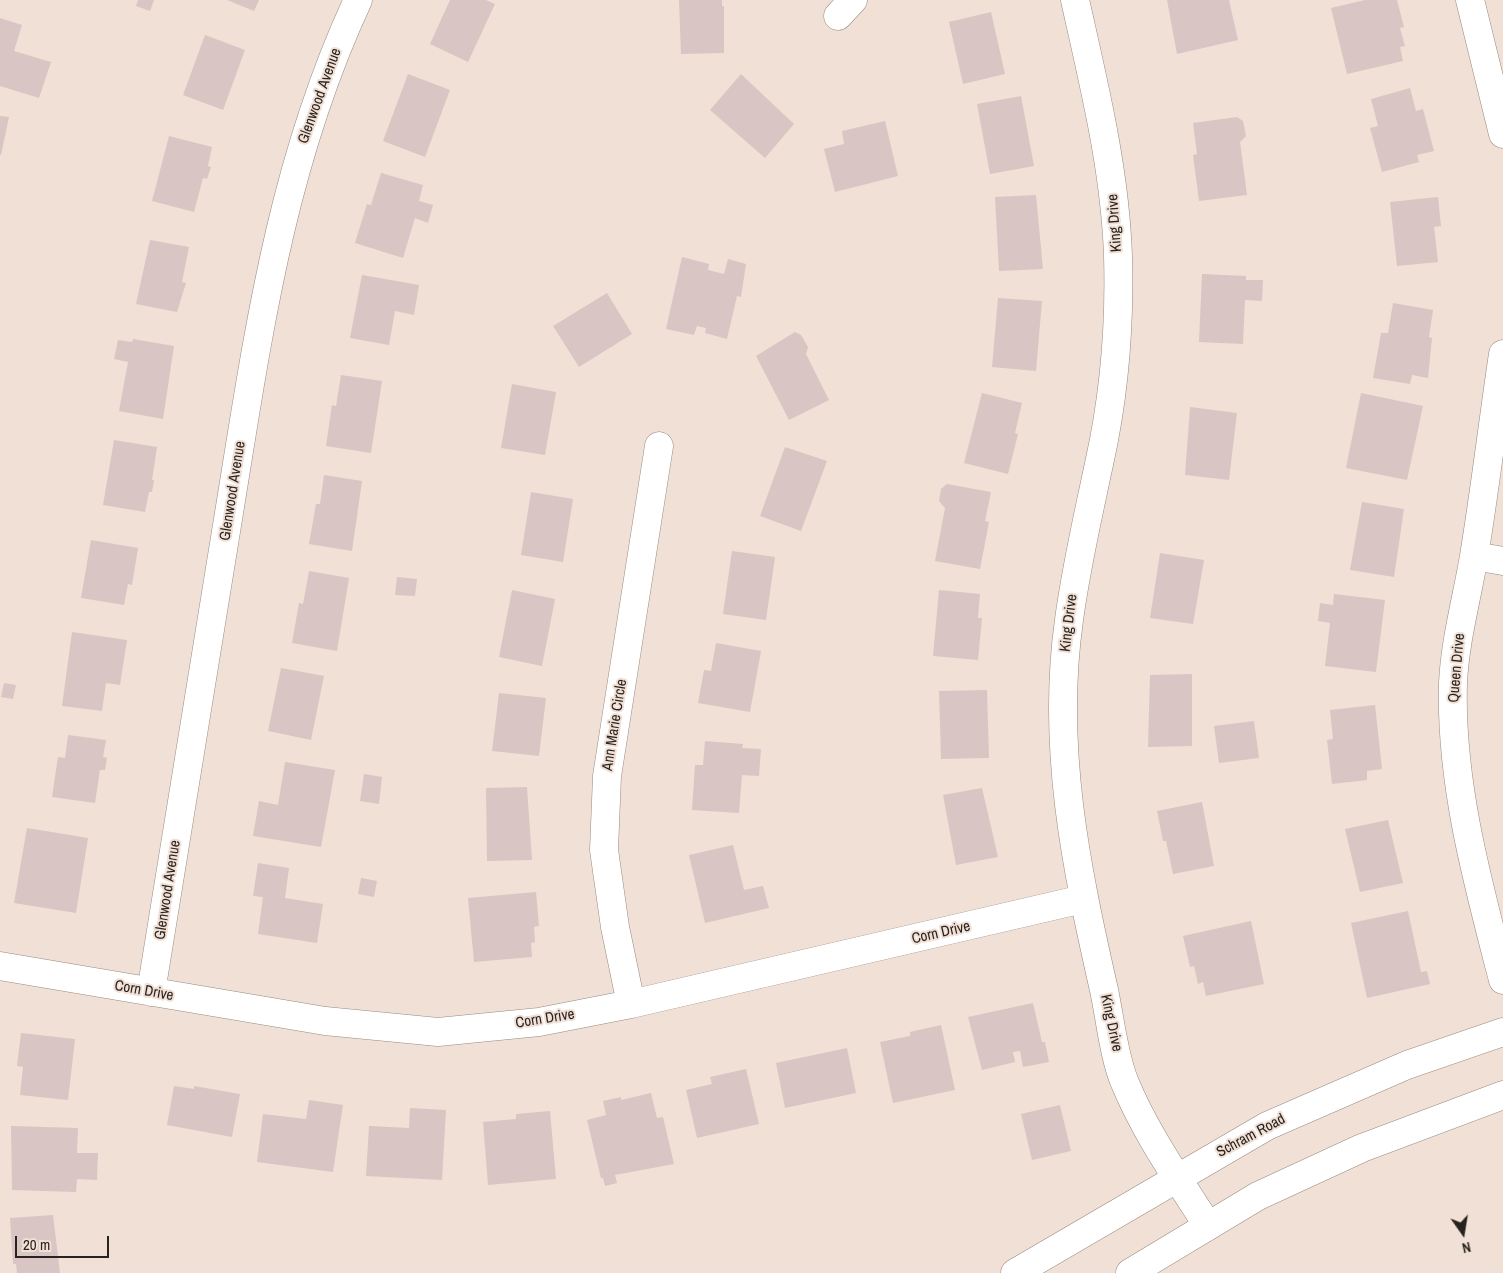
<!DOCTYPE html>
<style>
body{margin:0}
#map{position:relative;width:1503px;height:1273px;overflow:hidden;background:#f1e0d6;font-family:"Archivo Narrow",sans-serif}
canvas{display:block}
.north{position:absolute;left:1438px;top:1208px;width:50px;height:50px;-webkit-text-stroke:4px #f1e0d6;paint-order:stroke;rotate:167deg;font-size:14px;font-weight:700;line-height:20px;text-align:center;color:#29231f}
.north::after{content:'';display:block;margin:auto;width:18px;height:22px;background:#29231f;clip-path:polygon(50% 0,100% 100%,50% 72%,0 100%)}
.scale{position:absolute;left:15px;top:1236px;width:94px;height:22px;box-sizing:border-box;border:2px solid #29231f;border-top:0;padding-left:6px;font-size:15px;line-height:18px;white-space:nowrap;color:#29231f;-webkit-text-stroke:4px #f1e0d6;paint-order:stroke}
</style>
<div id="map">
<canvas width="1503" height="1273"></canvas>
<div class="north">N</div>
<div class="scale">20 m</div>
</div>
<script>
const ctx = document.querySelector('canvas').getContext('2d');
ctx.lineJoin = 'round';
function paint(path, color) { ctx.fillStyle = color; ctx.fill(path, 'evenodd'); }
function stroke(path, color, width, dash) { ctx.strokeStyle = color; ctx.lineWidth = width; ctx.lineCap = dash ? 'butt' : 'round'; ctx.setLineDash(dash || []); ctx.stroke(path); }
function drawText(font, color, halo, rows, align = 'center') {
  ctx.font = font + ' "Archivo Narrow",sans-serif'; ctx.lineWidth = 4; ctx.setLineDash([]); ctx.textBaseline = 'middle'; ctx.strokeStyle = halo; ctx.fillStyle = color; for (const [text, x, y, turn = 0] of rows) {
    ctx.save(); ctx.translate(x, y); ctx.rotate((+turn || 0) * Math.PI / 180); ctx.textAlign = isNaN(turn) ? turn : align; if (halo) ctx.strokeText(text, 0, 0); ctx.fillText(text, 0, 0); ctx.restore();
  }
}
paint(new Path2D(`
 M 138,0 L 154,0 L 150,11 L 136,6 Z
 M 227,0 L 259,0 L 254,11 Z
 M 450,0 L 486,0 L 495,4 L 468,62 L 430,44 Z
 M 679,0 L 722,0 L 722,6 L 724,6 L 724,53 L 681,54 Z
 M 1167,0 L 1229,0 L 1238,40 L 1177,54 Z
 M 1365,0 L 1397,0 L 1404,27 L 1400,28 L 1405,46 L 1400,47 L 1403,61 L 1347,74 L 1331,8 Z
 M 991,12 L 1005,74 L 963,84 L 949,22 Z
 M 0,18 L 22,25 L 14,51 L 51,62 L 39,98 L 0,86 Z
 M 205,35 L 245,50 L 223,110 L 183,95 Z
 M 408,74 L 450,90 L 425,157 L 383,141 Z
 M 741,74 L 794,124 L 765,158 L 710,110 Z
 M 1410,88 L 1416,111 L 1423,109 L 1434,151 L 1417,155 L 1419,162 L 1382,172 L 1370,128 L 1378,126 L 1371,99 Z
 M 1021,96 L 1034,166 L 990,174 L 977,104 Z
 M 0,116 L 9,117 L 1,155 L 0,155 Z
 M 1237,117 L 1243,121 L 1246,136 L 1240,142 L 1247,195 L 1199,201 L 1193,155 L 1197,154 L 1193,123 Z
 M 885,121 L 898,176 L 835,192 L 824,149 L 844,144 L 842,131 Z
 M 169,136 L 212,147 L 208,166 L 211,167 L 207,179 L 203,178 L 194,212 L 152,201 Z
 M 381,173 L 423,185 L 419,201 L 433,205 L 428,223 L 415,218 L 403,258 L 355,243 L 367,204 L 371,205 Z
 M 1036,195 L 1043,269 L 999,271 L 995,197 Z
 M 1438,197 L 1441,226 L 1434,227 L 1438,262 L 1397,266 L 1390,202 Z
 M 150,240 L 189,247 L 182,282 L 186,283 L 177,312 L 136,304 Z
 M 682,257 L 709,264 L 708,270 L 724,274 L 728,259 L 746,264 L 741,297 L 737,296 L 727,339 L 705,333 L 706,328 L 697,326 L 694,335 L 666,329 Z
 M 1202,274 L 1246,276 L 1246,280 L 1263,280 L 1262,301 L 1245,300 L 1243,344 L 1199,342 Z
 M 362,275 L 419,285 L 414,315 L 395,311 L 389,345 L 350,338 Z
 M 607,293 L 632,334 L 579,367 L 553,326 Z
 M 998,298 L 1042,301 L 1036,371 L 992,367 Z
 M 1393,303 L 1433,310 L 1429,337 L 1432,338 L 1428,378 L 1412,375 L 1410,384 L 1373,378 L 1381,333 L 1388,333 Z
 M 795,332 L 801,335 L 808,347 L 806,354 L 829,400 L 789,420 L 756,356 Z
 M 133,339 L 174,346 L 163,419 L 119,411 L 128,362 L 114,359 L 118,340 L 132,342 Z
 M 341,375 L 382,381 L 371,453 L 326,446 L 332,405 L 336,406 Z
 M 512,384 L 556,392 L 545,455 L 501,448 Z
 M 982,393 L 1022,403 L 1015,433 L 1018,434 L 1008,474 L 964,463 Z
 M 1361,393 L 1423,406 L 1407,480 L 1346,468 Z
 M 1190,407 L 1237,413 L 1229,480 L 1185,475 Z
 M 114,440 L 157,447 L 152,480 L 154,480 L 152,492 L 149,492 L 145,512 L 103,505 Z
 M 785,447 L 827,461 L 801,531 L 760,516 Z
 M 324,475 L 362,481 L 352,551 L 309,544 L 316,504 L 320,504 Z
 M 947,484 L 991,492 L 985,521 L 989,522 L 980,569 L 935,561 L 945,508 L 939,501 L 941,489 Z
 M 531,492 L 573,499 L 563,562 L 521,555 Z
 M 1362,502 L 1404,509 L 1394,577 L 1350,570 Z
 M 91,540 L 138,548 L 132,585 L 128,584 L 124,605 L 81,598 Z
 M 732,551 L 775,557 L 766,620 L 723,614 Z
 M 1160,553 L 1204,560 L 1193,624 L 1150,618 Z
 M 309,571 L 349,578 L 337,651 L 292,643 L 299,603 L 303,604 Z
 M 397,577 L 417,579 L 415,596 L 395,595 Z
 M 512,590 L 555,599 L 542,666 L 499,657 Z
 M 939,590 L 980,594 L 978,618 L 982,618 L 978,660 L 933,656 Z
 M 1334,594 L 1385,600 L 1376,672 L 1325,666 L 1330,623 L 1318,621 L 1320,603 L 1333,605 Z
 M 72,632 L 127,640 L 120,685 L 106,683 L 102,711 L 62,706 Z
 M 716,643 L 761,651 L 750,712 L 698,703 L 704,670 L 711,671 Z
 M 281,668 L 324,676 L 311,740 L 268,731 Z
 M 1192,674 L 1192,746 L 1148,747 L 1150,675 Z
 M 4,683 L 16,685 L 13,699 L 1,697 Z
 M 987,690 L 989,758 L 941,759 L 939,691 Z
 M 499,693 L 546,698 L 539,756 L 492,751 Z
 M 1375,705 L 1382,769 L 1367,771 L 1367,780 L 1332,784 L 1327,740 L 1333,739 L 1330,710 Z
 M 1254,721 L 1259,758 L 1219,763 L 1214,726 Z
 M 68,735 L 106,740 L 103,757 L 107,758 L 105,770 L 100,770 L 95,803 L 52,797 L 58,757 L 65,758 Z
 M 705,741 L 743,744 L 742,748 L 761,749 L 759,776 L 742,775 L 739,813 L 692,810 L 695,765 L 703,765 Z
 M 285,762 L 335,770 L 321,847 L 253,836 L 259,801 L 278,805 Z
 M 364,774 L 382,777 L 379,804 L 360,801 Z
 M 527,787 L 532,860 L 487,861 L 486,788 Z
 M 982,788 L 998,857 L 956,865 L 943,795 Z
 M 1202,802 L 1214,866 L 1173,874 L 1166,841 L 1163,841 L 1157,811 Z
 M 1388,820 L 1403,883 L 1360,892 L 1345,829 Z
 M 27,828 L 88,838 L 76,913 L 14,903 Z
 M 733,845 L 744,890 L 763,886 L 769,908 L 705,923 L 689,855 Z
 M 258,863 L 289,868 L 285,898 L 323,904 L 317,943 L 258,934 L 263,897 L 253,896 Z
 M 361,878 L 377,881 L 374,897 L 358,894 Z
 M 536,892 L 539,926 L 534,927 L 535,942 L 531,943 L 532,957 L 474,962 L 468,898 Z
 M 1408,911 L 1421,972 L 1427,971 L 1430,984 L 1367,998 L 1351,923 Z
 M 1251,921 L 1264,984 L 1206,996 L 1203,982 L 1198,984 L 1194,966 L 1190,967 L 1183,936 Z
 M 1033,1003 L 1042,1042 L 1045,1042 L 1049,1062 L 1023,1067 L 1020,1051 L 1013,1052 L 1015,1062 L 982,1070 L 968,1017 Z
 M 941,1025 L 955,1090 L 893,1103 L 880,1042 L 910,1036 L 910,1032 Z
 M 21,1033 L 75,1039 L 68,1100 L 20,1095 L 23,1067 L 17,1066 Z
 M 847,1048 L 856,1093 L 785,1108 L 776,1063 Z
 M 746,1069 L 759,1124 L 697,1138 L 686,1090 L 712,1084 L 710,1077 Z
 M 174,1086 L 194,1089 L 194,1086 L 240,1094 L 232,1137 L 167,1125 Z
 M 651,1093 L 657,1118 L 663,1117 L 674,1164 L 615,1175 L 617,1183 L 605,1186 L 603,1178 L 601,1178 L 587,1120 L 606,1115 L 603,1101 L 621,1097 L 621,1100 Z
 M 309,1100 L 343,1105 L 333,1172 L 257,1162 L 263,1114 L 306,1119 Z
 M 1060,1105 L 1071,1151 L 1032,1160 L 1021,1114 Z
 M 410,1108 L 446,1110 L 442,1180 L 366,1176 L 369,1126 L 409,1128 Z
 M 550,1111 L 556,1179 L 488,1185 L 483,1122 L 516,1119 L 516,1114 Z
 M 11,1126 L 78,1128 L 77,1153 L 98,1153 L 97,1180 L 77,1179 L 76,1192 L 12,1190 Z
 M 53,1215 L 60,1273 L 17,1273 L 16,1264 L 13,1264 L 10,1218 Z`), '#d9c5c3');
const minor = new Path2D(`
 M 1075,0 C 1094,85 1115,169 1118,256 C 1120,325 1114,397 1099,464 C 1088,516 1076,567 1069,620 C 1051,747 1076,867 1104,990 C 1110,1018 1114,1058 1125,1083 C 1146,1134 1179,1180 1208,1226
 M 1470,0 L 1503,134
 M 838,16 L 853,0
 M 1503,354 C 1493,421 1485,489 1474,556 C 1467,598 1455,640 1453,683 C 1450,783 1478,884 1503,980
 M 1474,556 L 1503,561
 M 0,966 L 325,1021 L 438,1032 L 539,1022 L 631,1004 L 1083,899
 M 151,992 C 177,833 203,673 229,513 C 258,335 281,165 358,0
 M 631,1004 L 615,927 L 604,850 L 607,776 L 659,446`);
const secondary = new Path2D(`
 M 1015,1273 L 1267,1126 L 1407,1065 L 1503,1032
 M 1130,1273 L 1258,1196 L 1362,1148 L 1503,1095`);
stroke(minor, '#98897f', 29);
stroke(secondary, '#98897f', 29);
stroke(minor, '#fff', 28);
stroke(secondary, '#fff', 28);
drawText('15px', '#29231f', '#f1e0d6', [
 ["Glenwood Avenue",320,96,-70],
 ["King Drive",1115,223,-94],
 ["Glenwood Avenue",233,491,-81],
 ["King Drive",1069,623,-83],
 ["Queen Drive",1457,668,-85],
 ["Ann Marie Circle",615,725,-81],
 ["Glenwood Avenue",168,890,-81],
 ["Corn Drive",941,933,-13],
 ["Corn Drive",144,991,10],
 ["Corn Drive",545,1019,-9],
 ["King Drive",1111,1023,78],
 ["Schram Road",1251,1136,-28]
]);
</script>
